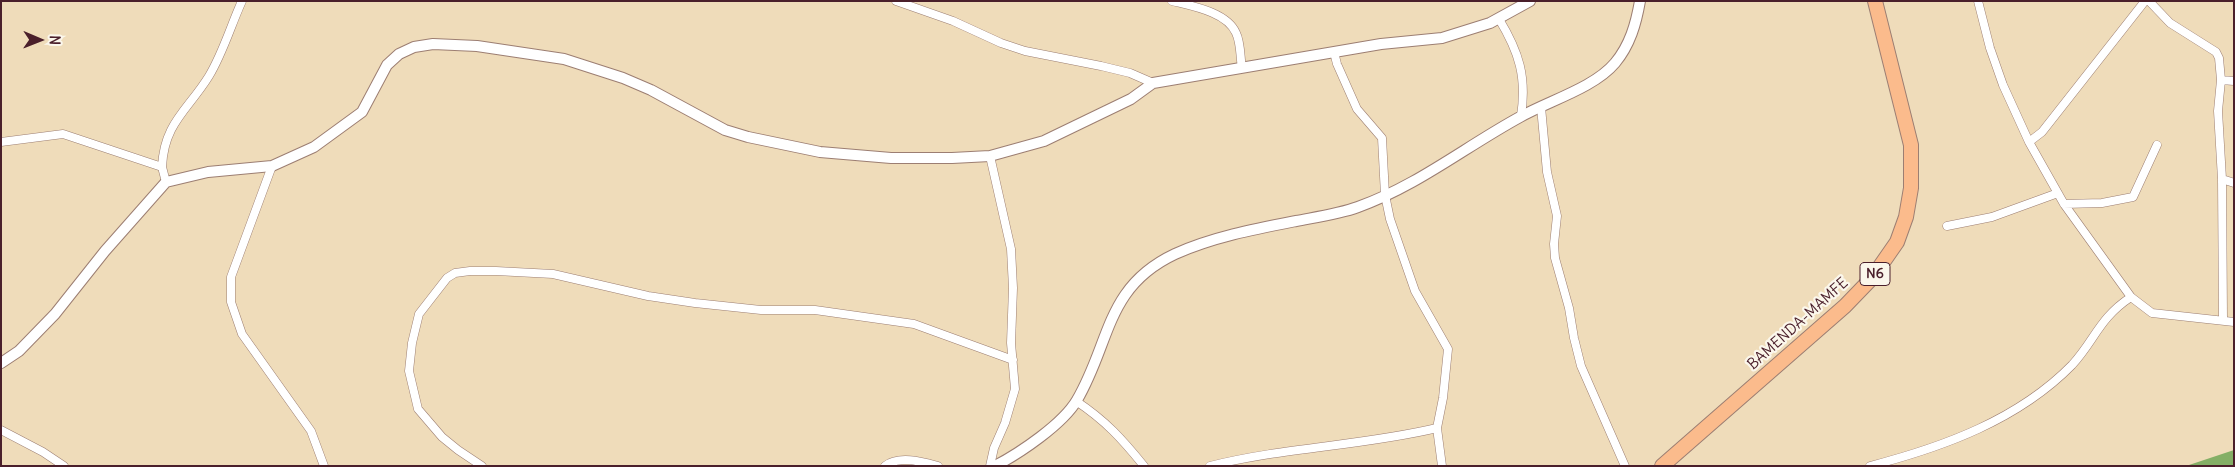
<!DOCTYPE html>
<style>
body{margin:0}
#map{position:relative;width:2235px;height:467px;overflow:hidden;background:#efdcba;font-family:Delius,sans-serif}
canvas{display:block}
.frame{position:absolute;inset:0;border:2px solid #4a1f2b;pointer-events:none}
.north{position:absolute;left:15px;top:15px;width:50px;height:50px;-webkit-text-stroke:4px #fbf7ec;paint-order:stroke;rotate:91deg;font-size:14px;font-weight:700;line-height:20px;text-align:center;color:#4a1f2b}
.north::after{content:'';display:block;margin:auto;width:18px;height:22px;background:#4a1f2b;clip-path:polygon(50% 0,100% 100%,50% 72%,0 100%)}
</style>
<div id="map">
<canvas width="2235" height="467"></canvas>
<div class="frame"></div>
<div class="north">N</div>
</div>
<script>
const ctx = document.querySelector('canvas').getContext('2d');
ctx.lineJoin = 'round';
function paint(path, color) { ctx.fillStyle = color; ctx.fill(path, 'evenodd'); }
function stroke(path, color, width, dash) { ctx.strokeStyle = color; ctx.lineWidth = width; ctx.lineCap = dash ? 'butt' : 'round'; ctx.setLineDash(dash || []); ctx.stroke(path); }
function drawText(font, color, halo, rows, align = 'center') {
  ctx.font = font + ' Delius,sans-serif'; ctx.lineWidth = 4.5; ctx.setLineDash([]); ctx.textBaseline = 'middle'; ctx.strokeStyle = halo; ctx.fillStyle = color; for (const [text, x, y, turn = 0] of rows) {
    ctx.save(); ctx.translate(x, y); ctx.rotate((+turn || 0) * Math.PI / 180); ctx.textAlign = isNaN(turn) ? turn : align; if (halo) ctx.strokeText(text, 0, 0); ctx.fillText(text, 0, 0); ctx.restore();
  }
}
paint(new Path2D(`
 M 2234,450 L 2234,466 L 2189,466 L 2189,465 Z`), '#84af66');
const minor = new Path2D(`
 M 896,1 L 953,21 L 1001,43 L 1025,51 L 1101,66 L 1130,73 L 1153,83
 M 1172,1 C 1192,6 1227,12 1236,33 C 1241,43 1240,57 1242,68
 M 1978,1 L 1990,48 L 2003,85 L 2029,142 L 2064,204 L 2131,297 L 2152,313 L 2234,322
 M 2149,1 L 2170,23 L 2216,52 L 2219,58 L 2221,80 L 2218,111 L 2222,179 L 2223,320
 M 1499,19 C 1519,52 1527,77 1521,116
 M 1334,52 L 1337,64 L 1357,109 L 1382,138 L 1385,195 L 1390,219 L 1415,291 L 1448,349 L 1443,398 L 1437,428 L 1442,466
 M 2221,80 L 2234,81
 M 1541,107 L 1547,172 L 1557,216 L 1554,244 L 1555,258 L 1569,308 L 1574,338 L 1581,366 L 1625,466
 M 1,142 L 63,134 L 162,167 L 166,182
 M 2029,142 L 2042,132 L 2145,1
 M 990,156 L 1011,249 L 1013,288 L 1011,343 L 1015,389 L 1005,423 L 994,448 L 990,466
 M 272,166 L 231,277 L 231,302 L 242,334 L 311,431 L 324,466
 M 162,167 C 164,123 188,110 209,76 C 223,53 231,25 242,1
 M 2222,179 L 2234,183
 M 2064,204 L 2102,203 L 2133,197 L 2157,145
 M 1947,226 L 1992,217 L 2058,193
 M 1076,401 C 1106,421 1122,439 1144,466
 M 1,430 L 43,452 L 64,466
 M 482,466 L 458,450 L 442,437 L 418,409 L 409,371 L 412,343 L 419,314 L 447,278 L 455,273 L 470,271 L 496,271 L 553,274 L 648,296 L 695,303 L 761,310 L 815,310 L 914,324 L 1013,360
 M 885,466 C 899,455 923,462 938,466
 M 1210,466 C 1285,447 1362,446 1437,428
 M 1870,466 C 1943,447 2018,420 2072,365 C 2095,340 2099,318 2131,297`);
const tertiary = new Path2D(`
 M 1,363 L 19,351 L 55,314 L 105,251 L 166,182 L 208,172 L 272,166 L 314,147 L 362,112 L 387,65 L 399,54 L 414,47 L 433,44 L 477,46 L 564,59 L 623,78 L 651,90 L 725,130 L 748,137 L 820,152 L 891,158 L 952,158 L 990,156 L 1044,141 L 1131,99 L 1153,83 L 1381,44 L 1442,38 L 1490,23 L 1530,1
 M 995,466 C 1020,453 1063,424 1077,400 C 1111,342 1105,287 1175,254 C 1213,237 1255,229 1296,221 C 1317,217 1339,214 1358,207 C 1417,186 1465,147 1520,117 C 1548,101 1594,88 1615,63 C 1630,45 1636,24 1640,1`);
const trunk = new Path2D(`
 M 1662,466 L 1845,306 L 1872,278 L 1897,242 L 1906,217 L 1911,188 L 1911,145 L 1875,1`);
stroke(minor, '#9c7e72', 9);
stroke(tertiary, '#9c7e72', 12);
stroke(trunk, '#9c7e72', 16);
stroke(minor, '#fff', 8);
stroke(tertiary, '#fff', 10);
stroke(trunk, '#fbbb8c', 14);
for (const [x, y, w] of [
 [1875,274,30]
]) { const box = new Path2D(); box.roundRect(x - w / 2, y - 11.5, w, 23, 4); ctx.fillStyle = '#fbf7ec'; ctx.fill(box); stroke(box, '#4a1f2b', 1); }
drawText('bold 14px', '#4a1f2b', null, [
 ["N6",1875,274]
]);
drawText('15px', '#4a1f2b', '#fbf7ec', [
 ["BAMENDA-MAMFE",1798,324,-42]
]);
</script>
